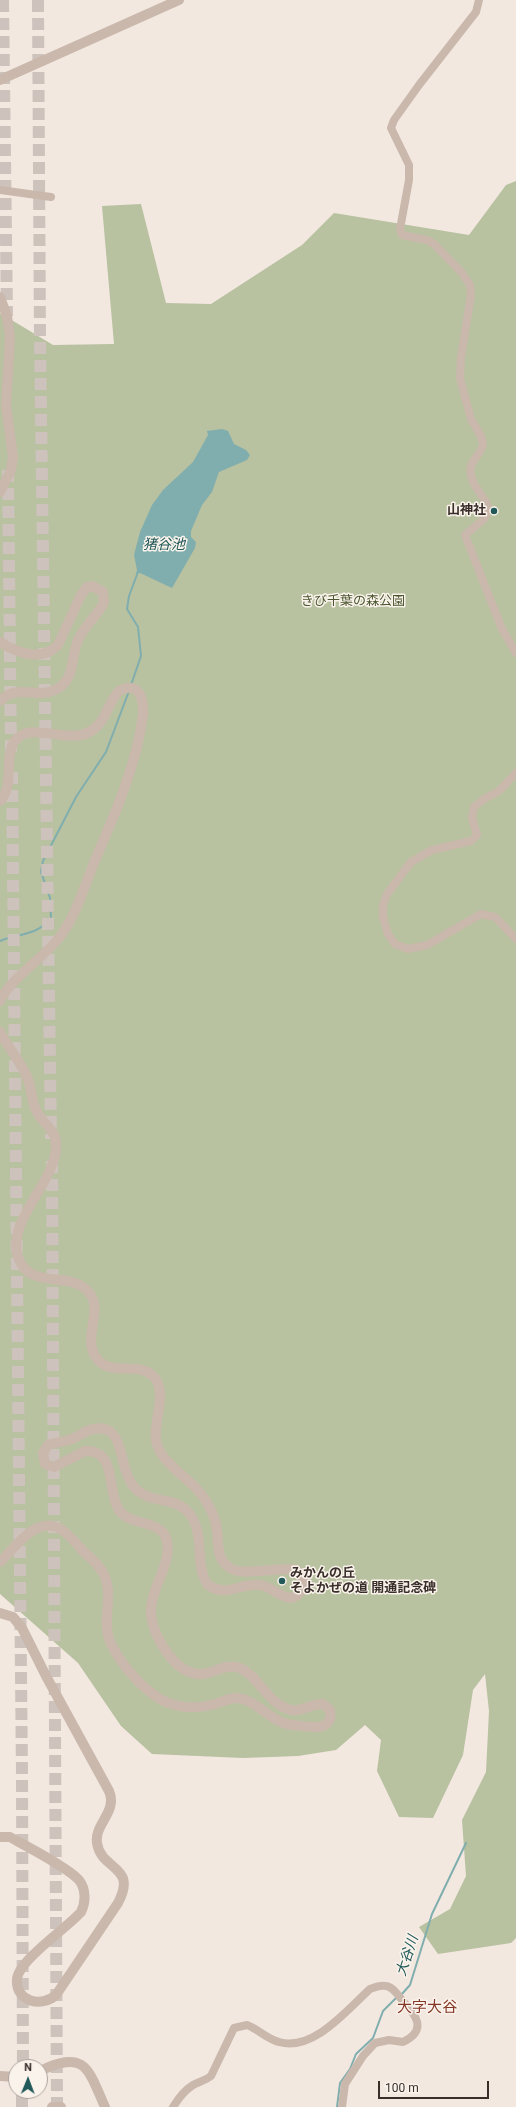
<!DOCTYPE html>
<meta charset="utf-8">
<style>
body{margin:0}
#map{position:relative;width:516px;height:2107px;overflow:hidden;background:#f2e8e0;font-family:Roboto,sans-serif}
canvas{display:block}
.north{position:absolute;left:8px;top:2059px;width:40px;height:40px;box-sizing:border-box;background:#faf3ec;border:1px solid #ada49e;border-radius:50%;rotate:1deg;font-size:11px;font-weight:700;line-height:16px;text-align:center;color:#392e2a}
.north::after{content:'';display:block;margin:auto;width:14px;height:18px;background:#215859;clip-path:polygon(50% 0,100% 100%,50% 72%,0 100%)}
.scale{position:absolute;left:378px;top:2081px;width:111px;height:18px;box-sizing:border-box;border:2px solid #392e2a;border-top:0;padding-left:5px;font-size:12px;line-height:14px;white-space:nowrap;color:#392e2a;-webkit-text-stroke:3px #faf3ec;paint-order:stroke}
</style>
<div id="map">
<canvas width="516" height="2107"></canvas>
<div class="north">N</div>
<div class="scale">100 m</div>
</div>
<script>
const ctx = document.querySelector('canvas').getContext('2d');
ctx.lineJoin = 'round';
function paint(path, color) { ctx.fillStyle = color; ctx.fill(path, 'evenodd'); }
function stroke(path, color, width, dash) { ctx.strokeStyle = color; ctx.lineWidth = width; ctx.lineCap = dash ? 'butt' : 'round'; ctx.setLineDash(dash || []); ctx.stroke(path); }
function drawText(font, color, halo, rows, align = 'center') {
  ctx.font = font + ' Roboto,"Noto Sans JP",sans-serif'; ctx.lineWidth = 3; ctx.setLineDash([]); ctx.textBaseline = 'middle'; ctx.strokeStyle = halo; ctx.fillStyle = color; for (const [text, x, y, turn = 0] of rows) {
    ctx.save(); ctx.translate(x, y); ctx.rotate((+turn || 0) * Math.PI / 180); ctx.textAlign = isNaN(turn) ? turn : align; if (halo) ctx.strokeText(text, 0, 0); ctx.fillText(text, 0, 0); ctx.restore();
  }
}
paint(new Path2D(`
 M 516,181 L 516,1938 L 511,1943 L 438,1954 L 419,1927 L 450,1909 L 466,1876 L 462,1820 L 486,1772 L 489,1711 L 485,1674 L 473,1690 L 463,1755 L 433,1818 L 399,1817 L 377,1771 L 381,1740 L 365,1725 L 336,1750 L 298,1756 L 243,1758 L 152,1754 L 121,1726 L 78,1663 L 0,1594 L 0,313 L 53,345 L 114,344 L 102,206 L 141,204 L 166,303 L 211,304 L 302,245 L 334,213 L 469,235 L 506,185 Z`), '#b8c1a0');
paint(new Path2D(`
 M 222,429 L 228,431 L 234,444 L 246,450 L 250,455 L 247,460 L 219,472 L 212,492 L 202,505 L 191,531 L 191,537 L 196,542 L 195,548 L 172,588 L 140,573 L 136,574 L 137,570 L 134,555 L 140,532 L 152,505 L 163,490 L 193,462 L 208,435 L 207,431 Z`), '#80aeae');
stroke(new Path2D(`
 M 131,685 L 141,656 L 138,627 L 127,609 L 129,596 L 138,572
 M 0,941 C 19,933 37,936 51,918 L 50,898 L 41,872 L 43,861 L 76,797 L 106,752 L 129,691
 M 401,1995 L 410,1985 L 432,1914 L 466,1843
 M 337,2107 L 340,2083 L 350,2069 L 356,2054 L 373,2038 L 383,2011 L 397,1997`), '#80aeae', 2);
stroke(new Path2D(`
 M 3,0 L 7,316
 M 38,0 L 40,339 L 51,1139
 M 8,470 L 11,754
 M 12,772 L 22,1775 L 23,2067
 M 52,1161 L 57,2107
 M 22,2107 L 22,2091`), '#cdc3bc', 12, [12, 6]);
stroke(new Path2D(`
 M 479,0 L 476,12 L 419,85 L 394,120 L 391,128 L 409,165 L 409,180 L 400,229 L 402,235 L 427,240 L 434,244 L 462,273 L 470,285 L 471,295 L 461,357 L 460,378 L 471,419 L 481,436 L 483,444 C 481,453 474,458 471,466 C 467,482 484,495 489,509 L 484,519 L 465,535 L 502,629 L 516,653
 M 0,190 L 51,197
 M 516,773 L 499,791 L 484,799 L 474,807 L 472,818 L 477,835 L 471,841 L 432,850 L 411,862 L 387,894 L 383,906 L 383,917 L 388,934 L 395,944 L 408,949 L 427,945 L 481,914 L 495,917 L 516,939
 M 173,2107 C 178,2099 185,2090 193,2085 C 200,2081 205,2081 211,2076 L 234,2028 L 247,2025 C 258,2029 267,2039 279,2042 C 313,2052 347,2010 370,1989 C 375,1987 380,1985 386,1986 C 393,1987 398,1995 402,2000 C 416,2015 428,2030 403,2042 L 389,2040 L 375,2043 L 363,2056 L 345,2084 L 342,2107`), '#cab8ac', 8);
stroke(new Path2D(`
 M 0,80 L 179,0
 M 0,297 L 7,316 L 10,337 L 6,405 L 13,457 L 11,470 L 0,492
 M 0,642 C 17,653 42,662 58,645 L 81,595 L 87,587 L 92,586 L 103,592 L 104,602 L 102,606 C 95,617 86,625 80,636 C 69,654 78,679 55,690 C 36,699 18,683 0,701
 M 0,801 C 17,784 0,749 20,736 C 38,724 73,746 94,729 C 107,719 108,702 119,691 C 139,680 144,699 143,715 C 136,768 114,816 93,865 C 84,888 76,914 62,934 C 46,957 11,977 0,1001
 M 0,1032 C 8,1047 20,1061 27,1077 C 32,1088 31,1100 36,1110 C 42,1124 56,1128 56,1145 C 57,1182 6,1219 18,1257 C 28,1288 63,1273 83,1287 C 108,1304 83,1332 94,1354 C 107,1380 138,1359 154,1377 C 168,1393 153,1421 156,1440 C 160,1466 194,1478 207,1503 C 212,1511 216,1521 217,1531 C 219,1545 216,1559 230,1568 C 243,1577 280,1566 297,1570 L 304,1582 C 303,1588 301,1594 294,1597 C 283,1601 272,1586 260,1585 C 241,1582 226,1599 207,1584 C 195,1564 204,1540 193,1519 C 180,1495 155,1505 138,1491 C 115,1472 129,1422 93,1429 C 86,1430 81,1435 74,1438 C 66,1442 56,1442 48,1445 L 43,1453 L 45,1464 L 54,1467 L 85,1451 C 118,1450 106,1490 119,1510 C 130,1527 163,1519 167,1541 C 172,1566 149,1589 151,1615 C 154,1638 176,1676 202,1674 C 214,1673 225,1664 237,1667 C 259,1674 266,1704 291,1710 C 303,1712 312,1703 323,1704 L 330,1710 C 334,1734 307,1726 292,1725 C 271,1723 259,1701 238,1698 C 230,1697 222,1702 215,1704 C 195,1710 171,1708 154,1695 C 136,1682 117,1659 109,1639 C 103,1620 111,1603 107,1584 C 105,1570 93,1560 83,1551 C 76,1543 68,1533 59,1528 C 35,1516 14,1549 0,1562
 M 0,1613 L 13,1617 L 22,1628 L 46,1676 L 109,1791 C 118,1812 94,1824 97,1843 C 101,1871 138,1865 118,1903 L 56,1995 C 42,2008 15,2002 17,1979 C 19,1960 67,1928 81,1912 C 86,1902 86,1889 79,1880 C 69,1869 32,1849 17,1841 L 10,1837 L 0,1837
 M 40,2071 C 86,2049 88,2069 105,2107
 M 0,2076 L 16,2077
 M 52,2107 L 61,2107`), '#cab8ac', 10);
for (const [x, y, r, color] of [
 [494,511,4,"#215859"],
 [282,1581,4,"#215859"]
]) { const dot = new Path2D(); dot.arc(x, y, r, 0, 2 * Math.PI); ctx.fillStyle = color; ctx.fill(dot); stroke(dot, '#faf3ec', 1.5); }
drawText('bold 13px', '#392e2a', '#faf3ec', [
 ["山神社",486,511],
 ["みかんの丘",290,1574,"left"],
 ["そよかぜの道 開通記念碑",290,1589,"left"]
], 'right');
drawText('13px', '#4a562f', '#faf3ec', [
 ["きび千葉の森公園",353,602]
]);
drawText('italic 14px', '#215859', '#faf3ec', [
 ["猪谷池",164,545],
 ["大谷川",408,1956,-72]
]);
drawText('15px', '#853726', '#faf3ec', [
 ["大字大谷",427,2008]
]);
</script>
